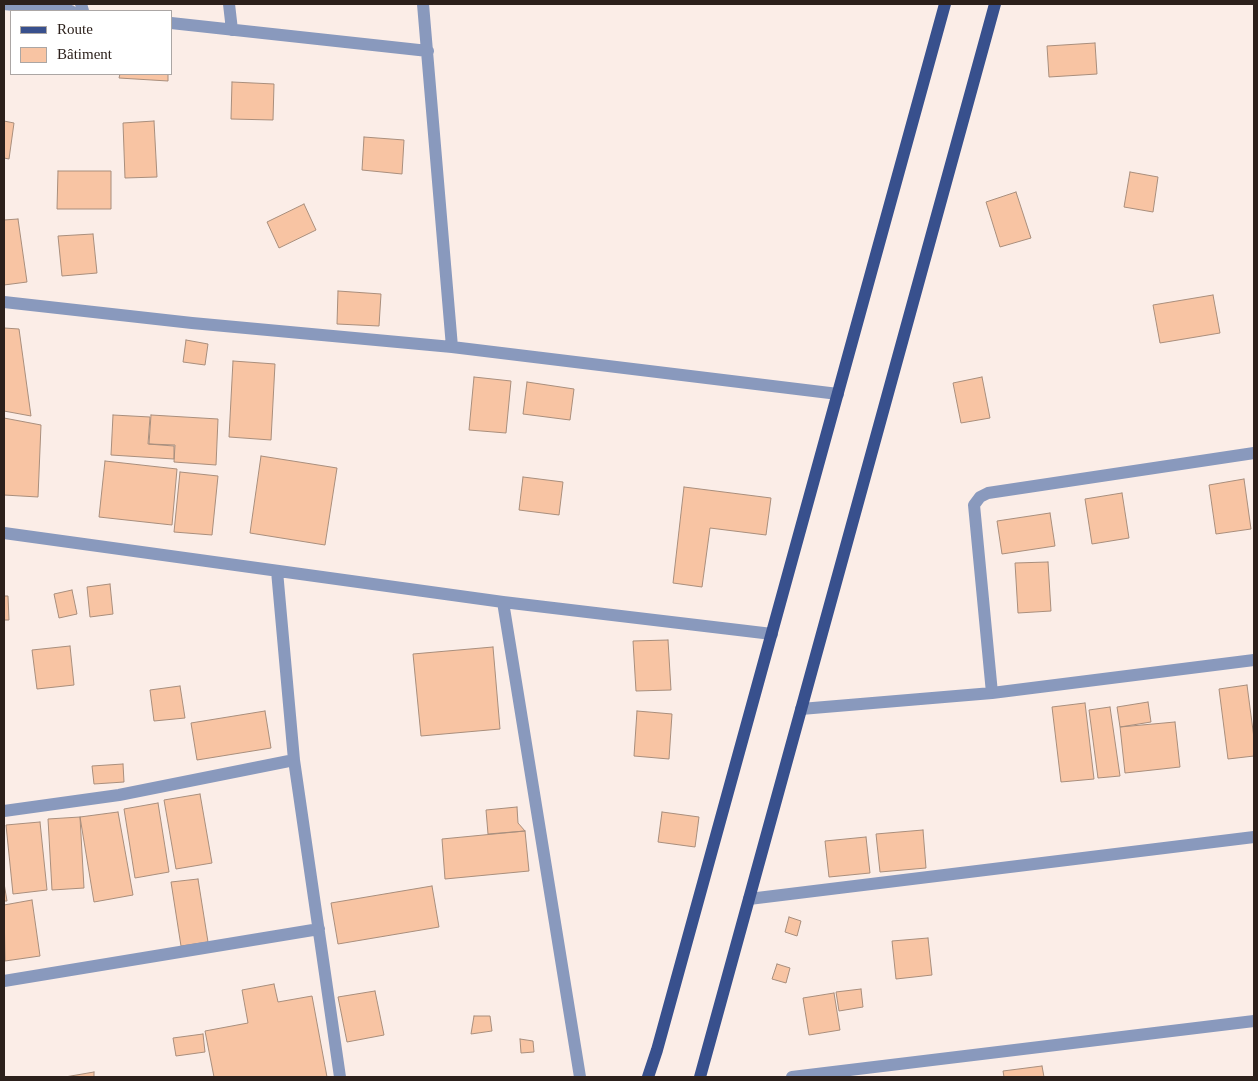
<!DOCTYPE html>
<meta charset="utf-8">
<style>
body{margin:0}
#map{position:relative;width:1258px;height:1081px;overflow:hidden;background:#fbede7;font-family:"Times New Roman",serif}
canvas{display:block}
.frame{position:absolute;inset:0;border:5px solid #2c201b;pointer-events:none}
.legend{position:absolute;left:10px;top:10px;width:162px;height:65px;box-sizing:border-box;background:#fff;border:1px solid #aba6a4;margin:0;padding:6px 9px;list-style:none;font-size:15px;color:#2c201b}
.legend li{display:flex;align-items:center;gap:10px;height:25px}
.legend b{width:25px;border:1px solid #aba6a4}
</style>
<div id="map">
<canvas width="1258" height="1081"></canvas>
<div class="frame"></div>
<ul class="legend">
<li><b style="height:6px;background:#38508d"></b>Route</li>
<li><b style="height:14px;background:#f8c4a3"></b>Bâtiment</li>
</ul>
</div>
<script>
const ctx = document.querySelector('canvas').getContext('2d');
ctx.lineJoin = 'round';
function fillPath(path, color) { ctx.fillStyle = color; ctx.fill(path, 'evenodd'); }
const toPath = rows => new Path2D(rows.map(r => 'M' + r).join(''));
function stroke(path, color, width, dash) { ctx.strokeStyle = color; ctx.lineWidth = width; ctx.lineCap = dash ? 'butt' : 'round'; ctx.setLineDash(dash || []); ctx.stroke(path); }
const building = toPath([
 [1095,43,1097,74,1049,77,1047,46,1095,43],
 [120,74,168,74,168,81,119,78,120,74],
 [232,82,274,84,273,120,231,119,232,82],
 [4,121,14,123,9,159,4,158,4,121],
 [154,121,157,177,125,178,123,123,154,121],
 [364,137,404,140,402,174,362,170,364,137],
 [58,171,111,171,111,209,57,209,58,171],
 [1130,172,1158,177,1153,212,1124,207,1130,172],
 [1016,192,1031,238,1000,247,986,202,1016,192],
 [304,204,316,230,279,248,267,222,304,204],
 [18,219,27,282,4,285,4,220,18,219],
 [93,234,97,273,62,276,58,236,93,234],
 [338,291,381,294,379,326,337,324,338,291],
 [1213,295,1220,333,1160,343,1153,305,1213,295],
 [4,328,19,329,31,416,4,411,4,328],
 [186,340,208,344,205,365,183,362,186,340],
 [233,361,275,364,271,440,229,437,233,361],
 [474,377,511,381,506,433,469,430,474,377],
 [982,377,990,418,961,423,953,383,982,377],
 [527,382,574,389,570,420,523,414,527,382],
 [113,415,150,417,148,444,174,446,174,459,111,455,113,415],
 [151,415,218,419,216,465,174,462,175,445,149,444,151,415],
 [4,418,41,425,38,497,4,495,4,418],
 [261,456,337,468,325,545,250,533,261,456],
 [105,461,177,469,172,525,99,517,105,461],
 [180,472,218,476,212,535,174,532,180,472],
 [523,477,563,482,559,515,519,510,523,477],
 [1244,479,1251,529,1216,534,1209,485,1244,479],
 [684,487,771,498,766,535,710,528,702,587,673,583,684,487],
 [1122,493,1129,538,1092,544,1085,499,1122,493],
 [1050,513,1055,546,1002,554,997,521,1050,513],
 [1048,562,1051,611,1018,613,1015,563,1048,562],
 [110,584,113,614,90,617,87,587,110,584],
 [72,590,77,614,59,618,54,594,72,590],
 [4,596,8,596,9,620,4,620,4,596],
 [668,640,671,690,636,691,633,641,668,640],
 [70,646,74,685,37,689,32,650,70,646],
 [493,647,500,729,421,736,413,654,493,647],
 [1247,685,1254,738,1254,756,1228,759,1219,689,1247,685],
 [180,686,185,718,154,721,150,690,180,686],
 [1148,702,1151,722,1120,727,1117,707,1148,702],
 [1085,703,1094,779,1061,782,1052,707,1085,703],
 [1110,707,1120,776,1098,778,1089,710,1110,707],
 [265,711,271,748,197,760,191,723,265,711],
 [637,711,672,714,669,759,634,756,637,711],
 [1175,722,1180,767,1125,773,1120,727,1175,722],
 [123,764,124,782,94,784,92,766,123,764],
 [200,794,212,863,176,869,164,800,200,794],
 [158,803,169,872,135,878,124,809,158,803],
 [517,807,518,823,525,831,488,834,486,810,517,807],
 [118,812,133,895,94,902,80,817,118,812],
 [662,812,699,817,695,847,658,842,662,812],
 [80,817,84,888,52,890,48,819,80,817],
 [40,822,47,890,13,894,6,825,40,822],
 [923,830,926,868,880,872,876,834,923,830],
 [525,831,529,871,445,879,442,839,525,831],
 [866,837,870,873,829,877,825,841,866,837],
 [198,879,208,942,181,946,171,882,198,879],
 [4,883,7,901,4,901,4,883],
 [432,886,439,927,338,944,331,903,432,886],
 [32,900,40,956,5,961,4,905,32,900],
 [789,917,801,921,797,936,785,932,789,917],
 [928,938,932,975,896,979,892,941,928,938],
 [777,964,790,968,786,983,772,979,777,964],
 [274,984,278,1002,312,996,327,1077,214,1077,205,1031,248,1023,242,990,274,984],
 [861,989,863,1007,839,1011,836,992,861,989],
 [375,991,384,1035,347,1042,338,997,375,991],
 [834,993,840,1030,809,1035,803,998,834,993],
 [474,1016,490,1016,492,1031,471,1034,474,1016],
 [203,1034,205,1052,176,1056,173,1038,203,1034],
 [520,1039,533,1041,534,1052,521,1053,520,1039],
 [1042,1066,1044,1077,1004,1077,1003,1071,1042,1066],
 [94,1072,94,1077,65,1077,94,1072]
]);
const minor = toPath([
 [4,4,71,11],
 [81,4,83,11],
 [229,4,232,30],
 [423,4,452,347],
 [171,23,428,51],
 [4,302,192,323,452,347,838,394],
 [4,533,503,602,772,634],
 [277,571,294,760,340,1077],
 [503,602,580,1077],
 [992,693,974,505,980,497,988,493,1254,453],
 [801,709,992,693,1254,660],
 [4,811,119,795,294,760],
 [749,899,1254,837],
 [4,981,319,929],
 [792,1077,1254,1021]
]);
const major = toPath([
 [648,1077,657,1050,945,4],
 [700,1077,995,4]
]);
fillPath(building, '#f8c4a3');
stroke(building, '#a98e7c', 1);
stroke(minor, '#8999bd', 12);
stroke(major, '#38508d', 12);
</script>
